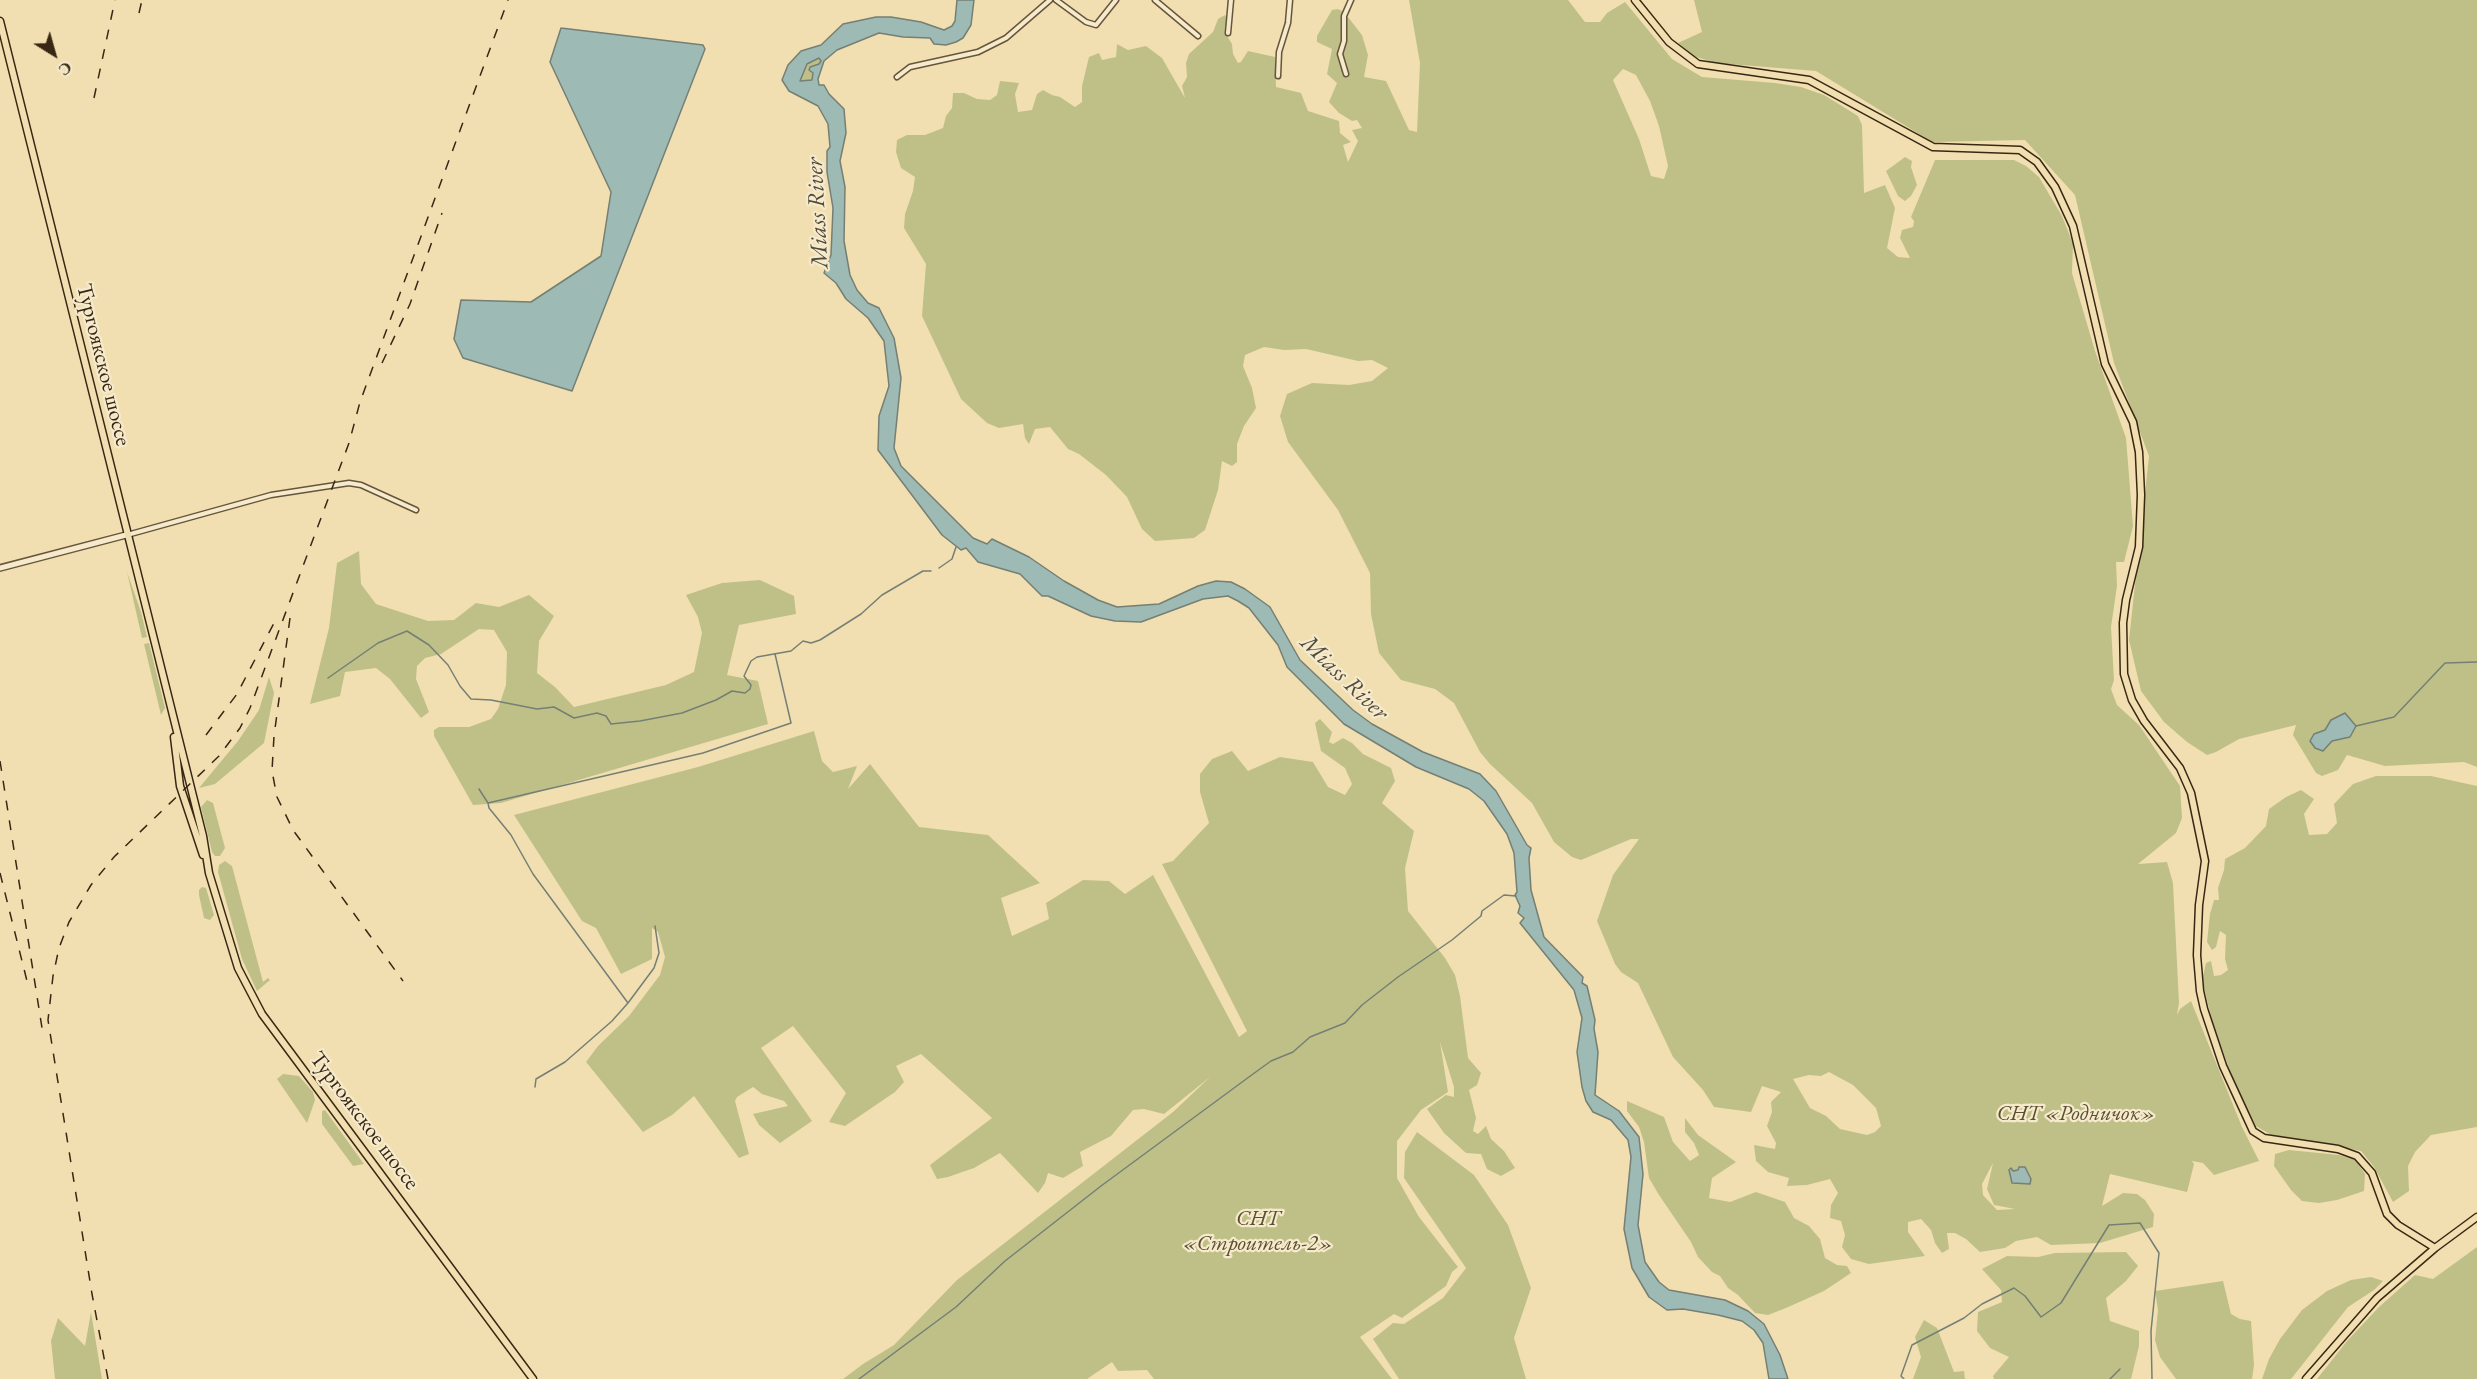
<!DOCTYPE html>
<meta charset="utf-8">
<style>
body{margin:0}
#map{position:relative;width:2477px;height:1379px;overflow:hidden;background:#f1dfb1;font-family:"EB Garamond",serif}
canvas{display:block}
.north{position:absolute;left:24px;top:24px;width:60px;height:60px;-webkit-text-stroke:4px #f6eacc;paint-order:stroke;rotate:143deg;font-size:16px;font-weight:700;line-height:24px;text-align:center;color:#382713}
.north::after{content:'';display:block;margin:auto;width:21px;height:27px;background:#382713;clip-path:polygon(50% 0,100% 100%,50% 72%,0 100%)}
</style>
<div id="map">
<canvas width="2477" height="1379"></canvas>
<div class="north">С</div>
</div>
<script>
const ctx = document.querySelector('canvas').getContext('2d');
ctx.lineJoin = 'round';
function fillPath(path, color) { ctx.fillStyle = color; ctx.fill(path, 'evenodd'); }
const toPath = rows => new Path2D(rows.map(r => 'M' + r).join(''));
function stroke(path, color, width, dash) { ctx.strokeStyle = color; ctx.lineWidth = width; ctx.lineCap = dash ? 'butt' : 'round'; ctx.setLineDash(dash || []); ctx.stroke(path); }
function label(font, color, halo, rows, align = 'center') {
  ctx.font = font + ' "EB Garamond",serif'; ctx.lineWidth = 4.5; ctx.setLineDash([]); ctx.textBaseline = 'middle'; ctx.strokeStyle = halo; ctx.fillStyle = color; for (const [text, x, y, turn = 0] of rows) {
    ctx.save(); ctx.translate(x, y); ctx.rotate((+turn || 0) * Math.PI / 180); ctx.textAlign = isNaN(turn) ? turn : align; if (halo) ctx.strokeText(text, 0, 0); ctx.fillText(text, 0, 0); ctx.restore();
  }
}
const green = toPath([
 [1409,0,1568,0,1585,22,1600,22,1607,13,1625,2,1672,59,1702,77,1775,83,1801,87,1824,95,1858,116,1862,125,1864,193,1885,185,1895,208,1887,248,1898,257,1910,258,1900,238,1902,230,1913,227,1914,221,1911,217,1935,160,2014,160,2026,166,2039,177,2062,216,2073,244,2072,273,2095,351,2126,438,2133,526,2124,562,2116,562,2117,586,2111,627,2114,680,2111,689,2117,705,2139,725,2180,786,2182,818,2176,833,2138,864,2167,862,2173,883,2179,1003,2177,1015,2180,1009,2191,1001,2242,1127,2259,1161,2214,1175,2203,1163,2192,1161,2194,1164,2187,1192,2110,1174,2102,1206,2123,1193,2137,1194,2145,1200,2154,1214,2153,1227,2100,1243,2051,1245,2037,1237,2016,1241,2005,1248,1980,1252,1966,1239,1955,1233,1947,1233,1949,1249,1942,1253,1935,1243,1931,1230,1921,1219,1908,1222,1908,1232,1925,1256,1869,1264,1851,1259,1842,1247,1845,1235,1841,1221,1830,1218,1831,1205,1838,1193,1830,1179,1807,1185,1787,1186,1789,1178,1768,1172,1756,1161,1754,1145,1775,1149,1776,1143,1767,1126,1772,1112,1771,1102,1781,1092,1762,1086,1751,1112,1714,1107,1703,1090,1673,1057,1638,983,1621,972,1615,964,1597,921,1613,875,1639,839,1631,839,1581,860,1572,857,1554,842,1532,803,1490,764,1480,752,1454,703,1435,689,1401,680,1379,653,1371,614,1370,573,1338,510,1288,442,1280,416,1287,394,1312,383,1349,385,1372,381,1388,368,1372,360,1358,361,1306,349,1284,350,1264,347,1245,355,1243,366,1252,388,1256,408,1244,426,1237,444,1237,462,1232,466,1222,461,1218,490,1205,530,1194,538,1155,541,1142,529,1127,497,1106,475,1079,454,1068,449,1050,427,1035,429,1029,444,1025,438,1023,424,999,428,987,423,961,399,922,316,926,264,904,228,905,214,913,191,915,177,901,168,896,152,897,140,907,135,925,135,943,128,946,116,952,108,953,93,964,93,977,99,990,100,997,95,1000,81,1019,83,1015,94,1018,112,1032,110,1037,94,1043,90,1052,95,1060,97,1075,107,1082,102,1082,86,1089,57,1099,53,1102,60,1116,57,1117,44,1128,50,1146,46,1162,58,1185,98,1182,86,1187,77,1186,63,1189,54,1213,32,1218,19,1225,15,1228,20,1226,34,1232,44,1233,54,1238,63,1241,62,1248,51,1275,57,1276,87,1301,93,1308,111,1339,121,1340,133,1351,142,1343,145,1348,162,1358,141,1352,130,1362,128,1357,120,1352,121,1339,113,1329,102,1337,83,1327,74,1332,49,1317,42,1317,36,1332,10,1338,9,1344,12,1362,35,1368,55,1364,77,1386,81,1409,130,1417,132,1420,63],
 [1623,69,1636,75,1650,101,1659,126,1668,166,1664,179,1651,176,1639,139,1613,80],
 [1829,1072,1853,1085,1876,1108,1881,1126,1875,1132,1867,1135,1840,1129,1826,1116,1810,1108,1793,1079,1809,1075,1821,1076],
 [1993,1163,1987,1189,1994,1205,2015,1209,1997,1210,1983,1195,1982,1184],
 [1694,0,2477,0,2477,767,2464,762,2385,766,2347,755,2338,770,2322,776,2316,773,2293,735,2296,725,2239,739,2216,752,2207,755,2187,742,2164,722,2141,691,2129,640,2149,456,2114,363,2075,195,2025,140,1932,142,1816,71,1716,63,1693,56,1678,43,1702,32],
 [2325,730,2350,737,2332,741,2314,734],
 [819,58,821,61,813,73,812,81,800,81,807,64],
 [1905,157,1912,161,1911,167,1917,185,1911,196,1905,201,1898,196,1886,171],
 [359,551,361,584,376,604,428,621,454,620,476,603,499,607,529,595,554,616,539,641,537,673,555,687,574,707,666,685,694,672,702,633,698,617,686,595,722,583,760,580,794,596,796,614,739,625,727,675,758,681,768,724,501,803,473,805,434,736,434,730,439,727,469,727,491,719,498,709,506,685,507,652,494,630,479,629,441,654,425,658,417,666,416,679,429,712,421,718,390,679,376,668,345,672,340,696,310,704,329,628,337,563],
 [127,572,141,612,147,637,142,638],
 [149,643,165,708,161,715,144,644],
 [269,677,274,693,264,743,215,784,199,788,238,741,259,710],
 [1320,719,1332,732,1329,742,1333,744,1343,738,1352,743,1363,754,1391,768,1395,781,1382,803,1414,831,1405,868,1408,911,1445,958,1455,975,1460,996,1468,1058,1481,1073,1477,1085,1469,1090,1476,1118,1473,1131,1478,1134,1486,1126,1491,1139,1504,1151,1515,1168,1501,1176,1487,1169,1481,1154,1466,1153,1444,1133,1427,1109,1446,1095,1454,1097,1454,1087,1440,1042,1448,1092,1421,1110,1397,1141,1397,1178,1419,1217,1458,1267,1452,1272,1446,1286,1402,1318,1394,1314,1360,1337,1392,1379,1154,1379,1147,1370,1118,1371,1112,1362,1087,1379,843,1379,863,1364,894,1345,957,1280,1173,1112,1210,1077,1164,1114,1144,1109,1133,1110,1111,1136,1080,1152,1083,1166,1063,1178,1048,1173,1045,1183,1038,1193,1000,1153,974,1168,948,1177,937,1179,930,1165,992,1118,921,1054,896,1066,904,1082,895,1092,845,1126,829,1122,846,1093,793,1026,761,1048,812,1121,780,1143,759,1125,753,1114,788,1106,784,1101,762,1094,753,1087,737,1097,735,1101,749,1154,739,1158,694,1096,672,1115,643,1132,586,1062,598,1046,629,1016,660,975,665,957,658,932,652,928,652,959,621,974,596,928,582,921,514,815,698,767,814,731,822,761,833,772,857,766,848,789,870,764,919,827,988,835,1040,883,1001,898,1012,936,1049,919,1046,903,1083,880,1109,881,1125,894,1153,875,1239,1037,1247,1031,1162,864,1173,861,1209,823,1200,792,1200,774,1212,759,1232,751,1248,771,1280,757,1313,762,1328,787,1345,795,1352,784,1345,768,1321,751,1315,723],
 [2376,776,2431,776,2477,786,2477,1127,2431,1135,2415,1152,2408,1166,2409,1191,2393,1202,2374,1167,2361,1151,2271,1135,2256,1126,2233,1080,2212,1020,2202,980,2206,963,2211,961,2214,976,2221,975,2228,970,2225,959,2226,935,2220,931,2216,947,2212,950,2207,942,2210,914,2214,900,2219,900,2218,888,2224,870,2225,859,2245,848,2266,826,2269,809,2286,797,2301,790,2314,799,2304,814,2309,835,2327,834,2337,823,2334,804,2353,784],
 [207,800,213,803,225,848,220,856,215,856,212,852,201,807],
 [225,861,232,866,263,982,268,978,270,980,257,991,242,959,218,872,219,865],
 [202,887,206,888,214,915,210,920,204,918,199,895,199,890],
 [283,1074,299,1076,313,1092,315,1100,307,1123,277,1079],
 [1627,1101,1664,1117,1673,1142,1690,1161,1699,1155,1694,1143,1685,1132,1685,1118,1698,1135,1736,1162,1712,1178,1709,1198,1730,1202,1756,1192,1785,1202,1794,1218,1809,1226,1820,1239,1825,1258,1837,1265,1847,1266,1851,1273,1824,1291,1786,1308,1768,1315,1755,1313,1738,1295,1728,1288,1720,1276,1712,1272,1698,1257,1691,1242,1659,1195,1649,1178,1644,1142,1639,1127,1627,1111],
 [325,1110,364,1164,353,1166,322,1124,322,1111],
 [1417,1132,1474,1175,1508,1225,1531,1288,1514,1338,1526,1379,1399,1379,1373,1339,1393,1323,1404,1324,1443,1298,1466,1268,1404,1178,1405,1152],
 [2289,1150,2339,1155,2356,1160,2365,1174,2364,1191,2337,1200,2319,1203,2302,1201,2291,1190,2274,1166,2275,1154],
 [2477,1247,2477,1379,2317,1379,2347,1341,2379,1307,2415,1275,2433,1279],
 [2126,1252,2138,1266,2126,1281,2106,1298,2110,1321,2139,1331,2139,1346,2131,1379,1994,1379,1993,1376,2009,1357,1990,1348,1977,1331,1978,1312,2002,1302,2001,1290,1982,1269,2007,1256,2038,1257,2055,1253],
 [2371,1277,2383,1281,2374,1290,2348,1307,2291,1379,2262,1379,2269,1359,2280,1339,2302,1310,2327,1291,2351,1280],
 [2223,1281,2231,1314,2240,1319,2251,1321,2254,1365,2252,1379,2176,1379,2160,1357,2155,1340,2158,1310,2155,1291],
 [91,1312,102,1379,55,1379,51,1341,58,1318,85,1346],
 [1924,1320,1937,1328,1954,1372,1964,1371,1965,1379,1913,1379,1921,1357,1915,1337]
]);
const water = toPath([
 [957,0,974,0,971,25,963,38,956,42,946,45,934,44,930,38,903,37,879,33,837,50,824,61,818,79,819,85,824,85,829,94,844,109,846,133,840,161,845,187,844,241,850,275,857,290,868,303,879,308,894,338,901,378,894,448,901,466,973,538,987,544,992,539,1029,557,1064,581,1098,600,1117,607,1159,604,1198,586,1216,581,1231,582,1245,589,1270,607,1300,660,1353,710,1372,724,1423,752,1480,774,1496,791,1527,845,1531,848,1529,858,1531,890,1544,937,1583,977,1582,983,1587,986,1595,1020,1594,1029,1598,1052,1595,1095,1619,1111,1639,1137,1643,1174,1638,1225,1645,1262,1659,1282,1669,1290,1725,1300,1748,1311,1764,1324,1780,1355,1788,1379,1769,1379,1763,1343,1754,1330,1742,1321,1718,1315,1683,1309,1667,1310,1649,1297,1632,1268,1624,1229,1631,1157,1628,1140,1611,1120,1593,1112,1586,1101,1582,1087,1577,1052,1582,1018,1574,990,1520,923,1524,918,1518,913,1520,906,1515,895,1517,892,1514,853,1507,834,1484,801,1469,789,1416,767,1344,724,1287,667,1278,645,1249,608,1238,601,1228,596,1203,599,1141,622,1115,621,1091,616,1048,596,1042,596,1020,574,978,562,966,548,961,550,942,535,878,450,879,416,889,386,884,341,868,318,846,299,836,283,824,273,831,255,833,208,827,172,827,151,830,147,828,124,818,106,789,91,782,80,788,65,801,51,821,45,843,24,876,17,891,17,921,22,944,30,952,26,955,21,957,0],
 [819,58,821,61,819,64,810,67,809,70,813,73,812,80,800,81,807,64,819,58],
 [561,28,703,45,705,49,572,391,463,358,454,339,461,300,531,302,601,256,611,192,550,62,561,28],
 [2345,713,2356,726,2350,737,2332,741,2323,751,2315,748,2310,741,2314,734,2325,730,2331,720,2345,713],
 [2019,1167,2025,1167,2031,1179,2030,1184,2012,1183,2009,1170,2011,1168,2013,1171,2018,1170,2019,1167]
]);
const stream = toPath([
 [939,568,952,559,956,547],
 [328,678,378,643,407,631,429,645,448,665,460,686,471,699,491,700,537,709,554,707,574,718,597,713,606,716,611,724,640,721,682,713,716,700,732,691,745,693,750,689,751,685,744,676,751,661,757,657,791,651,803,641,811,643,820,640,861,614,882,595,923,571,931,571],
 [2356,726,2394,717,2445,663,2477,662],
 [479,789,488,803,703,753,791,723,775,654],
 [488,803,489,808,511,835,533,874,628,1003],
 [535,1087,536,1079,565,1062,612,1021,628,1003,654,968,659,953,655,926],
 [859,1379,956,1307,1005,1261,1101,1186,1253,1074,1271,1061,1293,1052,1310,1037,1345,1023,1362,1005,1398,977,1452,940,1481,916,1482,911,1504,895,1516,896],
 [1904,1379,1901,1376,1912,1345,1964,1318,1982,1304,2014,1288,2025,1296,2041,1317,2061,1303,2109,1225,2140,1223,2159,1253,2151,1331,2152,1379],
 [2110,1379,2120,1369]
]);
const minor = toPath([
 [1056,0,1086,22,1096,25,1116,0],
 [1155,0,1198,36],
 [1228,33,1231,0],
 [1346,74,1340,54,1344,41,1344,16,1351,0],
 [1278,76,1279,52,1288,23,1290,0],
 [897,77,910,67,978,52,1006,38,1050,0],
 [127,535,271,495,349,483,361,485,416,510]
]);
const tertiary = toPath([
 [0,568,126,535]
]);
const primary = toPath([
 [1635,0,1669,42,1698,64,1809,80,1933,147,2020,150,2037,162,2055,187,2073,226,2105,364,2133,422,2139,452,2141,495,2139,547,2126,600,2123,623,2124,674,2132,700,2144,721,2180,768,2191,793,2205,861,2199,905,2197,955,2200,991,2204,1009,2223,1066,2253,1131,2264,1138,2338,1149,2357,1156,2372,1173,2387,1214,2398,1225,2435,1248],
 [0,21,203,836,209,873,238,968,262,1014,533,1379],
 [174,737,180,786,203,855],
 [2306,1379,2377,1298,2435,1248,2477,1217]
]);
const rail = toPath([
 [139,13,142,0],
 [94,98,115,0],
 [382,363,410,304,442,213],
 [290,618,274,736,272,771,277,797,293,830,403,981],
 [206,735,237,694,274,623],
 [0,761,42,1028],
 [0,873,28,985],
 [108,1379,92,1294,48,1020,53,976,59,948,69,922,91,885,114,857,219,756,240,728,250,708,349,443,360,402,508,0]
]);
const streetNames = [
 ["Тургоякское шоссе",103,365,76],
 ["Тургоякское шоссе",364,1121,53]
];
const parkNames = [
 ["СНТ «Родничок»",2076,1114],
 ["СНТ",1258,1219],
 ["«Строитель-2»",1258,1244]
];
const waterNames = [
 ["Miass River",818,213,-93],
 ["Miass River",1344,678,44]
];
fillPath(green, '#bfc088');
fillPath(water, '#9dbab5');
stroke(water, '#757f74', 1.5);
stroke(stream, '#757f74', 1.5);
stroke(minor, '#66553a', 7);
stroke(tertiary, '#66553a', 8);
stroke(primary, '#382713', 9);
stroke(minor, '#f6eacc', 4);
stroke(tertiary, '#f6eacc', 5);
stroke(primary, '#f1dfb1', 6);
stroke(rail, '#382713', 1.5, [10, 10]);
label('22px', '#382713', '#f6eacc', streetNames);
label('italic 22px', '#5a4d30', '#f6eacc', parkNames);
label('italic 24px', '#514c3c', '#f6eacc', waterNames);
</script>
